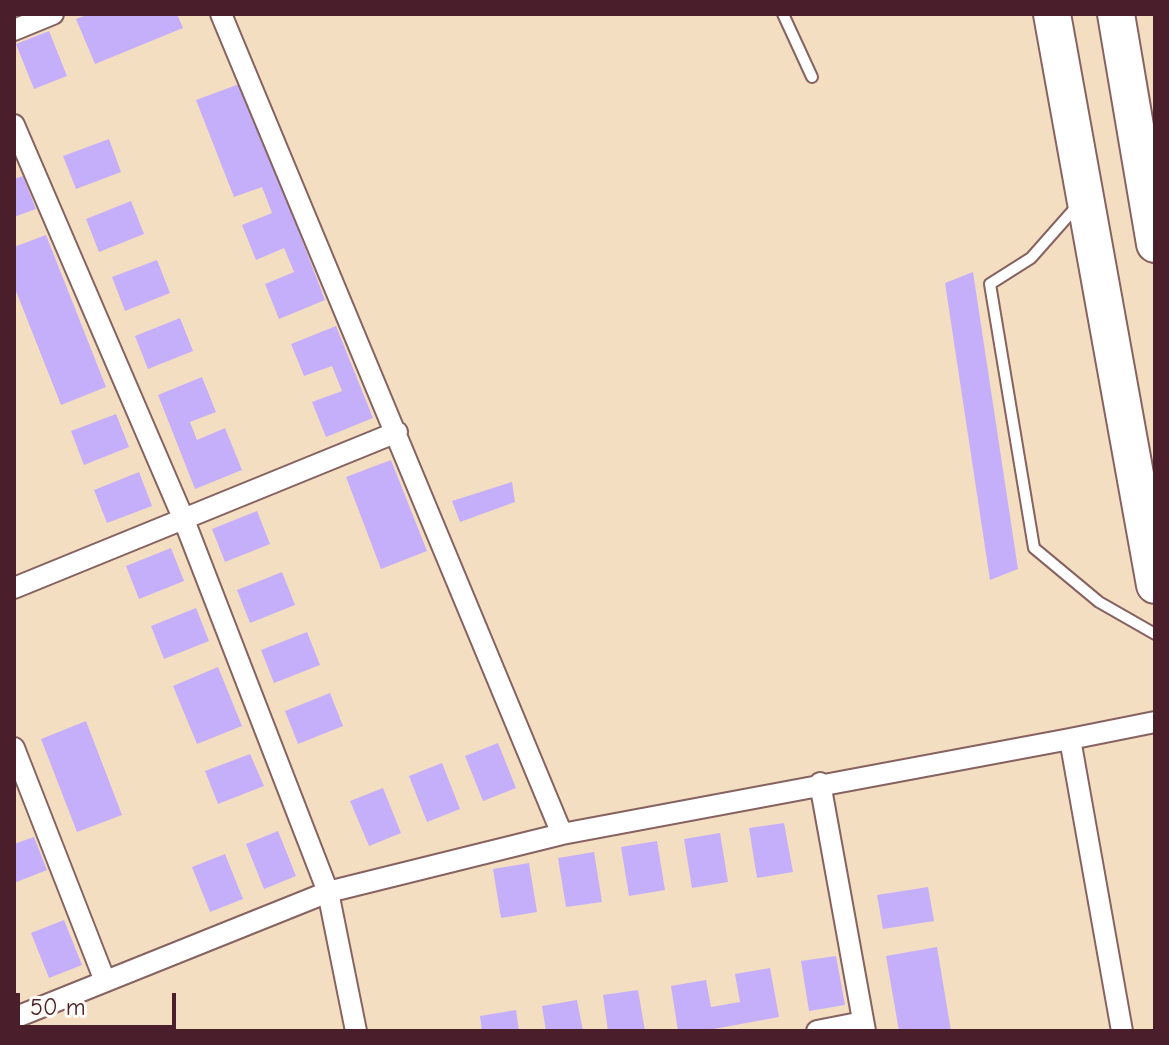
<!DOCTYPE html>
<style>
body{margin:0}
#map{position:relative;width:1169px;height:1045px;overflow:hidden;background:#f4dec1;font-family:"Comic Neue",sans-serif}
canvas{display:block}
.frame{position:absolute;inset:0;border:16px solid #4a1f2b;pointer-events:none}
.scale{position:absolute;left:16px;top:993px;width:160px;height:36px;box-sizing:border-box;border:4px solid #4a1f2b;border-top:0;padding-left:10px;font-size:24px;line-height:28px;white-space:nowrap;color:#4a1f2b;-webkit-text-stroke:6px #fdfcf7;paint-order:stroke}
</style>
<div id="map">
<canvas width="1169" height="1045"></canvas>
<div class="frame"></div>
<div class="scale">50 m</div>
</div>
<script>
const ctx = document.querySelector('canvas').getContext('2d');
ctx.lineJoin = 'round';
function fillPath(path, color) { ctx.fillStyle = color; ctx.fill(path, 'evenodd'); }
const toPath = rows => new Path2D(rows.map(r => 'M' + r).join(''));
function stroke(path, color, width, dash) { ctx.strokeStyle = color; ctx.lineWidth = width; ctx.lineCap = dash ? 'butt' : 'round'; ctx.setLineDash(dash || []); ctx.stroke(path); }
const building = toPath([
 [89,14,177,14,183,28,95,64,76,19],
 [49,31,67,76,34,89,16,44],
 [242,83,325,300,279,319,265,284,294,272,284,248,256,260,242,225,272,213,262,187,234,197,196,100],
 [109,139,121,172,76,189,63,156],
 [23,176,36,209,14,217,14,179],
 [131,201,144,234,99,252,86,219],
 [46,235,106,387,61,405,14,286,14,247],
 [157,260,170,293,125,311,112,277],
 [973,272,1018,569,990,580,945,283],
 [180,318,193,351,148,369,135,336],
 [336,326,373,418,326,437,312,402,342,391,332,366,304,376,291,344],
 [202,377,216,412,190,422,197,440,225,428,242,470,195,489,158,395],
 [116,414,129,447,84,465,71,431],
 [391,460,427,551,381,569,346,477],
 [139,472,152,506,107,523,94,490],
 [512,482,515,502,460,522,452,501],
 [257,511,270,544,225,562,212,529],
 [171,548,184,581,139,599,126,566],
 [282,572,295,605,250,623,237,590],
 [196,608,209,641,164,659,151,626],
 [307,632,320,665,274,683,261,650],
 [218,667,242,726,197,744,173,686],
 [330,693,343,726,298,744,285,711],
 [86,721,122,815,77,832,41,739],
 [498,743,516,788,483,801,465,756],
 [250,754,264,786,218,804,205,771],
 [442,763,460,809,427,822,409,776],
 [383,788,401,833,369,846,350,801],
 [784,823,793,872,757,878,749,828],
 [278,831,296,876,264,889,246,844],
 [720,833,728,882,692,888,684,839],
 [34,837,47,870,14,883,14,844],
 [657,841,665,890,629,896,621,847],
 [594,852,602,902,566,907,558,858],
 [225,854,243,899,210,912,192,867],
 [529,863,537,912,501,918,493,869],
 [928,887,934,921,883,929,877,895],
 [64,920,82,965,49,978,31,933],
 [937,947,951,1031,899,1031,886,956],
 [836,956,845,1005,809,1011,801,961],
 [770,968,779,1017,703,1031,678,1031,671,986,706,980,711,1007,740,1002,735,974],
 [638,990,645,1031,608,1031,603,995],
 [577,1000,583,1031,546,1031,542,1006],
 [516,1010,519,1031,482,1031,480,1016]
]);
const lane = toPath([
 [783,14,812,77],
 [1077,206,1031,258,990,284,1034,548,1099,602,1155,634]
]);
const street = toPath([
 [221,14,562,834],
 [14,30,53,14],
 [14,125,184,520,328,892,356,1031],
 [14,588,397,432],
 [1070,739,1155,722],
 [14,748,105,981],
 [820,783,865,1031],
 [14,1018,328,892,562,834,1070,739,1122,1031],
 [817,1031,863,1022]
]);
const highway = toPath([
 [1052,14,1155,585],
 [1116,14,1155,244]
]);
fillPath(building, '#c5affa');
stroke(lane, '#866260', 14);
stroke(street, '#866260', 24);
stroke(highway, '#866260', 40);
stroke(lane, '#fff', 10);
stroke(street, '#fff', 20);
stroke(highway, '#fff', 36);
</script>
